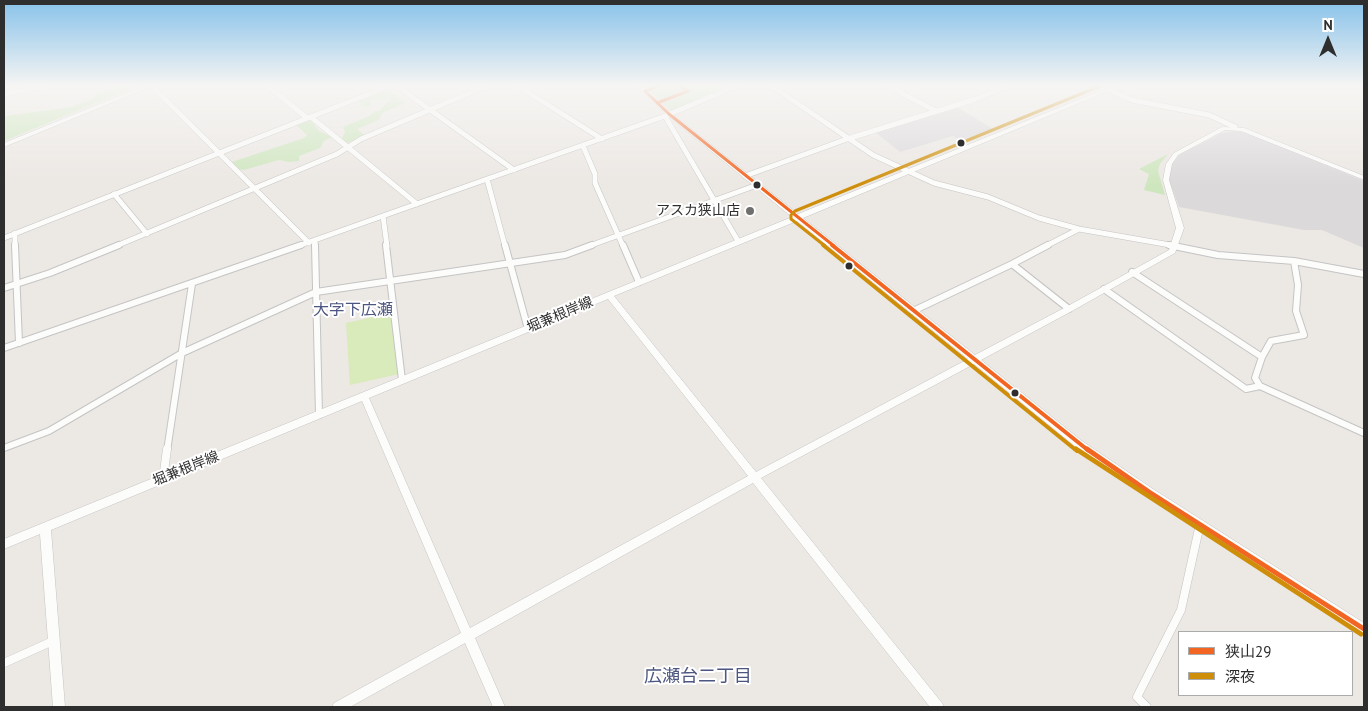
<!DOCTYPE html>
<meta charset="utf-8">
<style>
body{margin:0}
#map{position:relative;width:1368px;height:711px;overflow:hidden;background:#ece8e4;font-family:"PT Sans","Noto Sans JP",sans-serif}
canvas{display:block}
.frame{position:absolute;inset:0;border:5px solid #2e2e2e;pointer-events:none}
.legend{position:absolute;left:1178px;top:631px;width:175px;height:65px;box-sizing:border-box;background:#fff;border:1px solid #ababab;margin:0;padding:6px 9px;list-style:none;font-size:15px;color:#2e2e2e}
.legend li{display:flex;align-items:center;gap:10px;height:25px}
.legend b{width:25px;border:1px solid #ababab}
.north{position:absolute;left:1303px;top:15px;width:50px;height:50px;-webkit-text-stroke:4px #fff;paint-order:stroke;rotate:0deg;font-size:14px;font-weight:700;line-height:20px;text-align:center;color:#2e2e2e}
.north::after{content:'';display:block;margin:auto;width:18px;height:22px;background:#2e2e2e;clip-path:polygon(50% 0,100% 100%,50% 72%,0 100%)}
</style>
<div id="map">
<canvas width="1368" height="711"></canvas>
<div class="frame"></div>
<ul class="legend">
<li><b style="height:6px;background:#f26522"></b>狭山29</li>
<li><b style="height:6px;background:#cf8e09"></b>深夜</li>
</ul>
<div class="north">N</div>
</div>
<script>
const ctx = document.querySelector('canvas').getContext('2d');
ctx.lineJoin = 'round';
function fillPath(path, color) { ctx.fillStyle = color; ctx.fill(path, 'evenodd'); }
const toPath = rows => new Path2D(rows.map(r => 'M' + r).join(''));
function stroke(path, color, width, dash) { ctx.strokeStyle = color; ctx.lineWidth = width; ctx.lineCap = dash ? 'butt' : 'round'; ctx.setLineDash(dash || []); ctx.stroke(path); }
function label(font, color, halo, rows, align = 'center') {
  ctx.font = font + ' "PT Sans","Noto Sans JP",sans-serif'; ctx.lineWidth = 4; ctx.setLineDash([]); ctx.textBaseline = 'middle'; ctx.strokeStyle = halo; ctx.fillStyle = color; for (const [text, x, y, turn = 0] of rows) {
    ctx.save(); ctx.translate(x, y); ctx.rotate((+turn || 0) * Math.PI / 180); ctx.textAlign = isNaN(turn) ? turn : align; if (halo) ctx.strokeText(text, 0, 0); ctx.fillText(text, 0, 0); ctx.restore();
  }
}
const industrial = toPath([
 [957,107,995,130,964,143,953,136,900,152,875,132],
 [1234,131,1247,133,1364,181,1364,248,1322,230,1304,230,1179,207,1169,180,1171,165,1179,155,1222,133]
]);
const green = toPath([
 [111,86,135,87,4,141,4,116,71,107,94,98,96,94],
 [645,86,729,86,671,111],
 [389,87,392,87,390,91,406,103,382,113,379,120,357,129,365,136,347,143,343,141,342,138,345,132,343,127,369,116,375,111,379,111,390,99,371,101,371,105,367,107,362,106,358,100],
 [310,119,319,131,332,137,324,141,320,148,299,156,299,161,289,162,279,160,244,170,238,169,232,162,304,138,307,135,296,125],
 [1168,154,1160,164,1158,171,1165,195,1144,190,1149,174,1139,169]
]);
const pitch = toPath([
 [391,313,399,374,350,385,346,323]
]);
const streetFar2 = toPath([
 [152,86,309,243],
 [268,86,307,118],
 [397,86,514,170],
 [518,86,602,139],
 [772,86,873,155,934,183,988,197,1039,218,1079,229,1176,246],
 [888,86,936,111],
 [1100,86,1132,100,1209,115,1235,127],
 [4,94,47,86],
 [665,116,738,241],
 [311,117,417,204],
 [583,146,595,174,595,183,623,246],
 [745,176,847,139,973,100,1008,86],
 [487,179,505,246],
 [114,194,147,234],
 [383,216,387,246],
 [15,233,15,246],
 [4,238,389,86],
 [315,241,315,246],
 [116,246,337,154,361,139,486,86],
 [298,246,665,116,736,86],
 [589,246,757,185],
 [1046,246,1079,229]
]);
const streetFar1 = toPath([
 [15,245,19,343],
 [315,245,319,415],
 [386,245,402,380],
 [505,245,528,329],
 [623,245,639,282],
 [1048,245,1012,264,1069,309],
 [1169,245,1218,255,1294,261,1364,274],
 [1132,272,1262,357,1255,378,1260,386,1364,433],
 [4,288,50,273,119,245],
 [1104,289,1246,389,1260,386],
 [913,311,1012,264],
 [4,348,301,245],
 [1262,357,1271,341,1304,335,1296,311,1298,285,1294,261],
 [4,448,49,431,182,353,316,292,565,255,592,245],
 [167,451,192,284]
]);
const street = toPath([
 [163,479,167,449],
 [4,663,55,640],
 [1147,707,1137,697,1181,610,1200,524]
]);
const secondary = toPath([
 [144,86,152,86,4,147,4,143,144,86],
 [637,86,643,86,671,113,798,214,1112,86,1120,86,803,218,975,355,1066,307,1169,250,1176,228,1163,180,1166,164,1174,153,1222,127,1244,128,1364,176,1364,180,1362,179,1241,131,1225,130,1178,155,1172,164,1169,180,1184,228,1175,253,1072,311,981,360,1082,441,1153,489,1364,623,1364,635,1145,495,1076,447,974,364,761,478,942,703,944,707,930,707,753,483,475,638,505,707,493,707,465,643,350,707,332,707,334,703,461,633,362,401,51,530,65,707,53,707,40,534,4,549,4,539,792,217,667,115,637,86],
 [797,221,968,359,756,472,614,296,797,221],
 [608,299,748,476,470,628,369,398,608,299]
]);
const bus1Far2 = toPath([
 [658,86,645,91,669,114,834,246],
 [657,103,688,91,681,87]
]);
const bus1Far1 = toPath([
 [832,245,1089,451]
]);
const bus1 = toPath([
 [1087,449,1149,492,1364,629]
]);
const bus2Far2 = toPath([
 [825,246,791,219,791,215,795,211,1100,86]
]);
const bus2Far1 = toPath([
 [823,245,1077,451]
]);
const bus2 = toPath([
 [1076,449,1361,634]
]);
const markers = [
 [961,143,4.5,"#2e2e2e"],
 [757,185,4.5,"#2e2e2e"],
 [750,211,5,"#706f6e"],
 [849,266,4.5,"#2e2e2e"],
 [1015,393,4.5,"#2e2e2e"]
];
const poiNames = [
 ["アスカ狭山店",740,211]
];
const streetNames = [
 ["堀兼根岸線",560,315,-23],
 ["堀兼根岸線",186,469,-22]
];
const quarterNames = [
 ["大字下広瀬",353,310]
];
const nearNeighbourhoodnames = [
 ["広瀬台二丁目",698,677]
];
fillPath(industrial, '#dcd9db');
fillPath(green, '#cee6be');
fillPath(pitch, '#d9eabb');
stroke(streetFar2, '#c5c4c5', 6);
stroke(streetFar1, '#c5c4c5', 8);
stroke(street, '#c5c4c5', 9);
stroke(secondary, '#c5c4c5', 1);
stroke(streetFar2, '#fcfcfb', 5);
stroke(streetFar1, '#fcfcfb', 6);
stroke(street, '#fcfcfb', 8);
fillPath(secondary, '#fcfcfb');
stroke(bus1Far2, '#f26522', 3);
stroke(bus1Far1, '#f26522', 4);
stroke(bus1, '#f26522', 5);
stroke(bus2Far2, '#cf8e09', 3);
stroke(bus2Far1, '#cf8e09', 4);
stroke(bus2, '#cf8e09', 5);
const sky = ctx.createLinearGradient(0, 0, 0, 186);
sky.addColorStop(0, '#88c2ea');
sky.addColorStop(0.46, '#f6f5f3');
sky.addColorStop(1, '#f6f5f300');
ctx.fillStyle = sky;
ctx.fillRect(0, 0, 1368, 186);
for (const [x, y, r, color] of markers) { const dot = new Path2D(); dot.arc(x, y, r, 0, 2 * Math.PI); ctx.fillStyle = color; ctx.fill(dot); stroke(dot, '#fff', 2); }
label('14px', '#2e2e2e', '#fff', poiNames, 'right');
label('14px', '#2e2e2e', '#fff', streetNames);
label('16px', '#4d5680', '#fff', quarterNames);
label('18px', '#4d5680', '#fff', nearNeighbourhoodnames);
</script>
